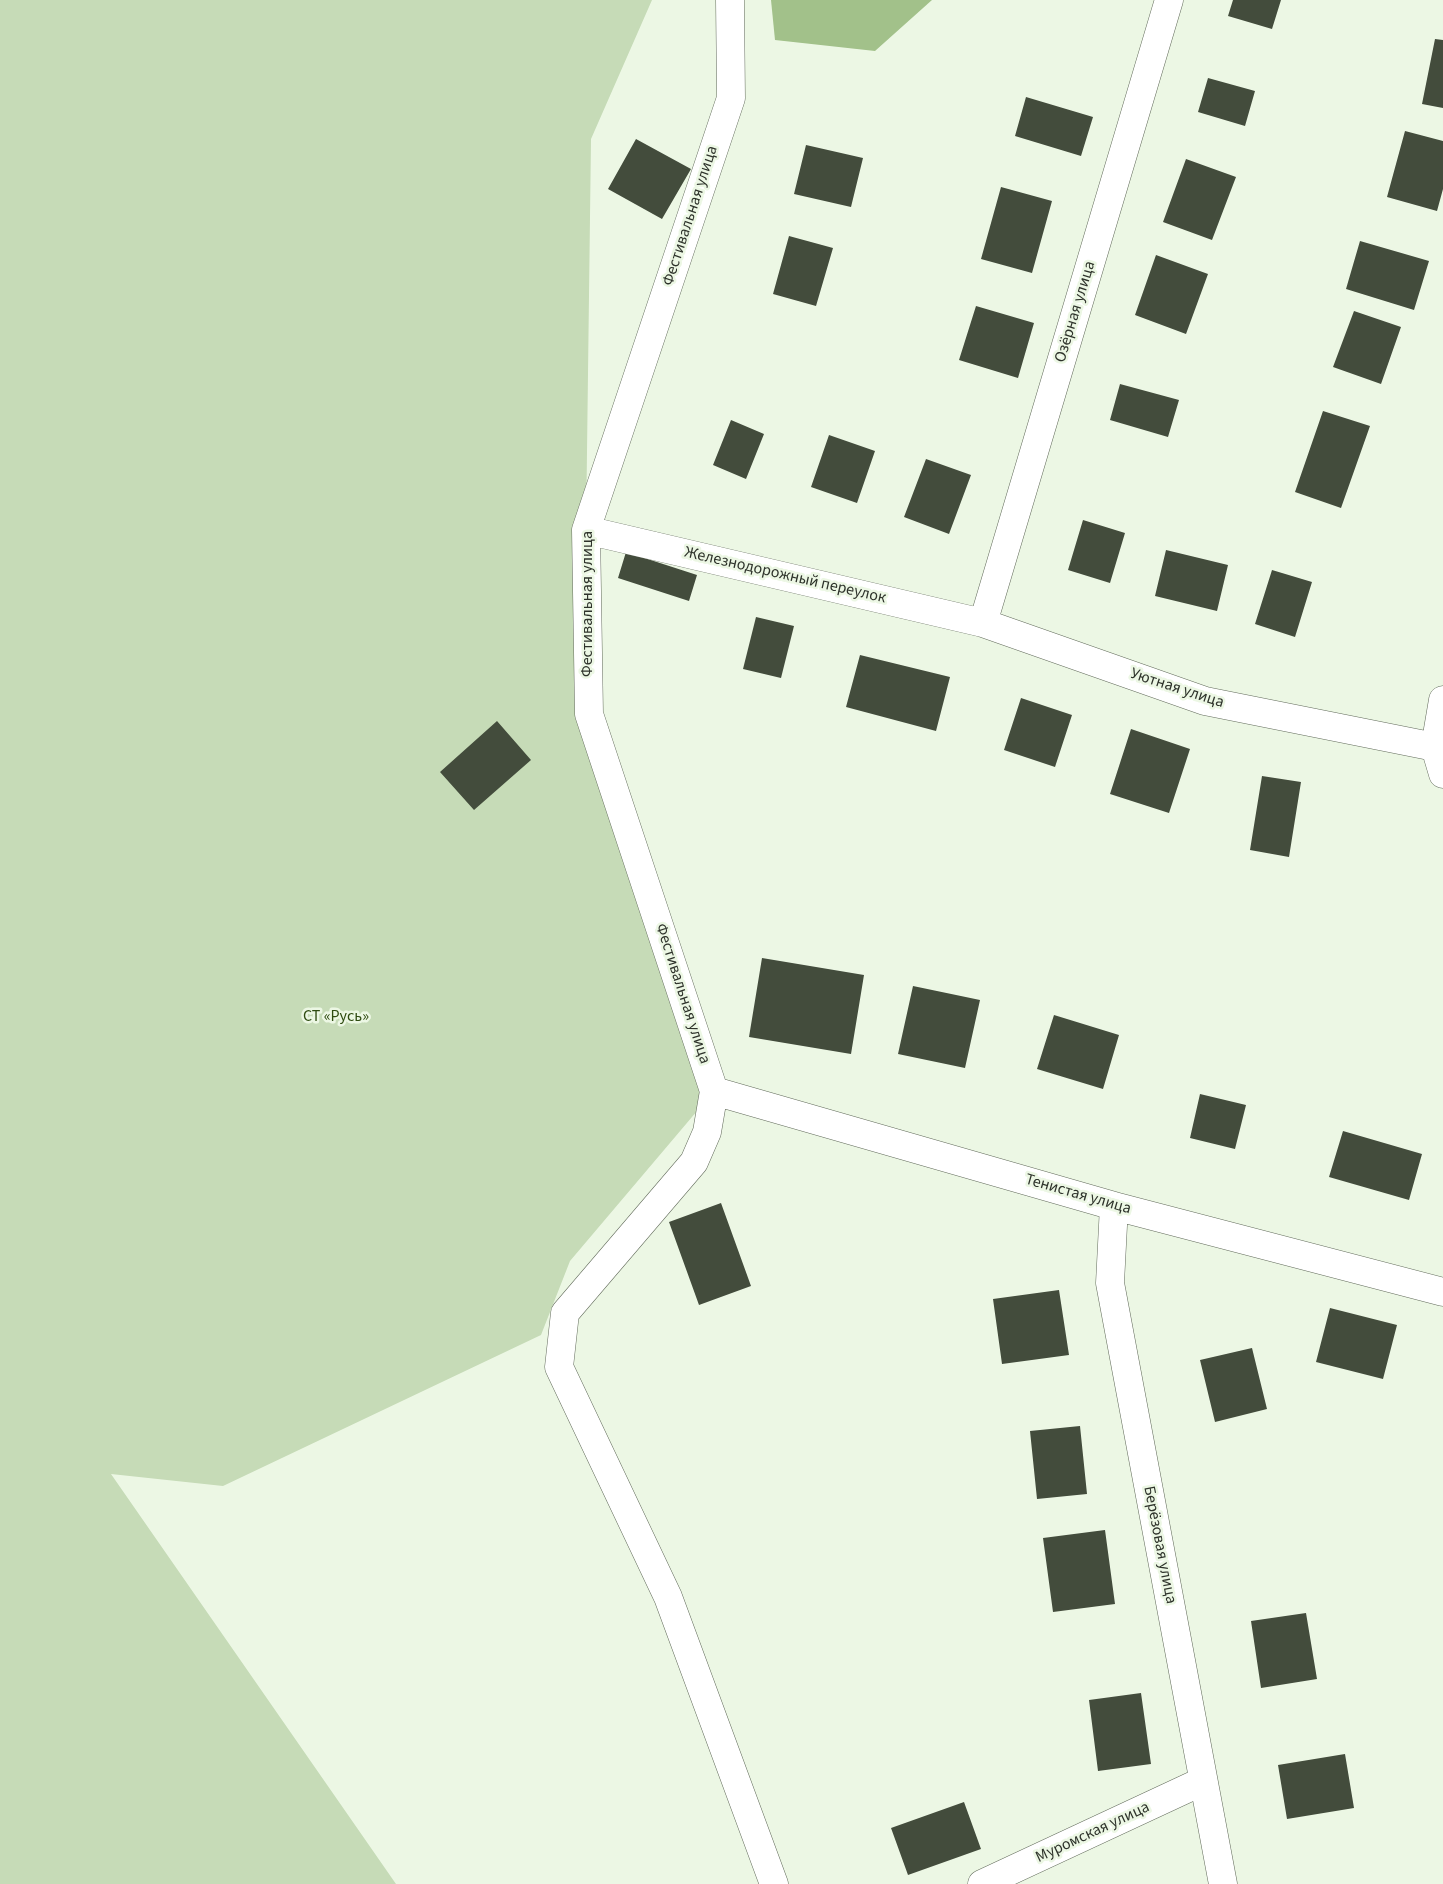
<!DOCTYPE html>
<meta charset="utf-8">
<style>
body{margin:0}
canvas{display:block;background:#ecf7e4}
</style>
<canvas width="1443" height="1884"></canvas>
<script>
const ctx = document.querySelector('canvas').getContext('2d');
ctx.lineJoin = 'round';
function fillPath(path, color) { ctx.fillStyle = color; ctx.fill(path, 'evenodd'); }
const toPath = rows => new Path2D(rows.map(r => 'M' + r).join(''));
function stroke(path, color, width, dash) { ctx.strokeStyle = color; ctx.lineWidth = width; ctx.lineCap = dash ? 'butt' : 'round'; ctx.setLineDash(dash || []); ctx.stroke(path); }
function label(font, color, halo, rows, align = 'center') {
  ctx.font = font + ' "Source Sans 3",sans-serif'; ctx.lineWidth = 5; ctx.setLineDash([]); ctx.textBaseline = 'middle'; ctx.strokeStyle = halo; ctx.fillStyle = color; for (const [text, x, y, turn = 0] of rows) {
    ctx.save(); ctx.translate(x, y); ctx.rotate((+turn || 0) * Math.PI / 180); ctx.textAlign = isNaN(turn) ? turn : align; if (halo) ctx.strokeText(text, 0, 0); ctx.fillText(text, 0, 0); ctx.restore();
  }
}
const green = toPath([
 [0,0,652,0,591,139,586,530,589,714,714,1091,570,1261,541,1335,223,1486,111,1474,396,1884,0,1884]
]);
const water = toPath([
 [771,0,932,0,875,51,775,40]
]);
const building = toPath([
 [1233,0,1281,0,1272,29,1228,16],
 [1435,39,1443,40,1443,108,1422,104],
 [1208,78,1255,91,1245,126,1198,112],
 [1026,97,1093,117,1081,156,1015,136],
 [1405,131,1443,141,1443,189,1437,211,1387,197],
 [636,139,691,169,662,219,608,189],
 [806,145,863,158,851,207,794,194],
 [1186,159,1236,177,1212,240,1163,222],
 [1001,187,1052,201,1032,273,981,259],
 [789,236,833,248,816,306,773,294],
 [1360,241,1429,261,1414,310,1346,289],
 [1156,255,1208,274,1186,334,1135,315],
 [976,306,1034,323,1018,378,959,360],
 [1354,311,1401,327,1381,384,1333,367],
 [1120,384,1179,400,1168,437,1110,420],
 [1323,411,1370,426,1341,508,1295,492],
 [731,420,764,434,746,479,713,465],
 [829,435,875,451,857,503,811,487],
 [926,459,971,475,949,534,904,517],
 [1083,520,1125,533,1110,583,1068,570],
 [1166,550,1228,565,1217,611,1155,596],
 [626,552,697,575,689,601,618,578],
 [1272,570,1312,582,1295,637,1255,624],
 [756,617,794,626,781,678,743,669],
 [860,655,950,677,936,731,846,707],
 [1021,698,1072,715,1055,767,1004,750],
 [497,721,531,760,474,810,440,772],
 [1131,729,1190,749,1169,813,1110,794],
 [1262,776,1301,782,1289,857,1250,850],
 [762,958,864,975,851,1054,749,1037],
 [913,986,980,1000,965,1068,898,1054],
 [1054,1015,1119,1035,1103,1089,1037,1069],
 [1200,1094,1246,1105,1235,1149,1190,1138],
 [1343,1131,1422,1154,1409,1200,1329,1177],
 [721,1203,751,1286,699,1305,669,1222],
 [1059,1290,1069,1355,1002,1364,993,1299],
 [1330,1308,1397,1325,1383,1379,1316,1362],
 [1252,1348,1267,1409,1215,1422,1200,1360],
 [1080,1426,1087,1494,1037,1499,1030,1431],
 [1105,1530,1115,1604,1053,1612,1043,1538],
 [1306,1613,1317,1679,1261,1688,1251,1621],
 [1141,1693,1151,1764,1098,1771,1089,1700],
 [1345,1754,1354,1808,1287,1819,1278,1765],
 [964,1802,981,1849,908,1875,891,1828]
]);
const minor = toPath([
 [730,0,731,98,586,530,589,714,714,1091,707,1132,694,1162,565,1313,559,1367,668,1597,774,1884],
 [586,530,983,623,1205,701,1435,747],
 [983,623,1169,0],
 [1443,700,1435,747,1443,774],
 [714,1091,1114,1206,1443,1292],
 [1114,1206,1110,1283,1223,1884],
 [982,1884,1203,1781]
]);
const streetNames = [
 ["Фестивальная улица",691,216,-72],
 ["Озёрная улица",1076,312,-73],
 ["Железнодорожный переулок",785,576,13],
 ["Фестивальная улица",588,604,-90],
 ["Уютная улица",1177,689,18],
 ["Фестивальная улица",682,994,72],
 ["Тенистая улица",1078,1195,16],
 ["Берёзовая улица",1159,1545,79],
 ["Муромская улица",1093,1833,-25]
];
const parkNames = [
 ["СТ «Русь»",336,1017]
];
fillPath(green, '#c6dbb7');
fillPath(water, '#a2c18a');
fillPath(building, '#434c3c');
stroke(minor, '#636c5c', 29);
stroke(minor, '#fff', 28);
label('16px', '#2e332b', '#ecf7e4', streetNames);
label('16px', '#2e4b10', '#ecf7e4', parkNames);
</script>
